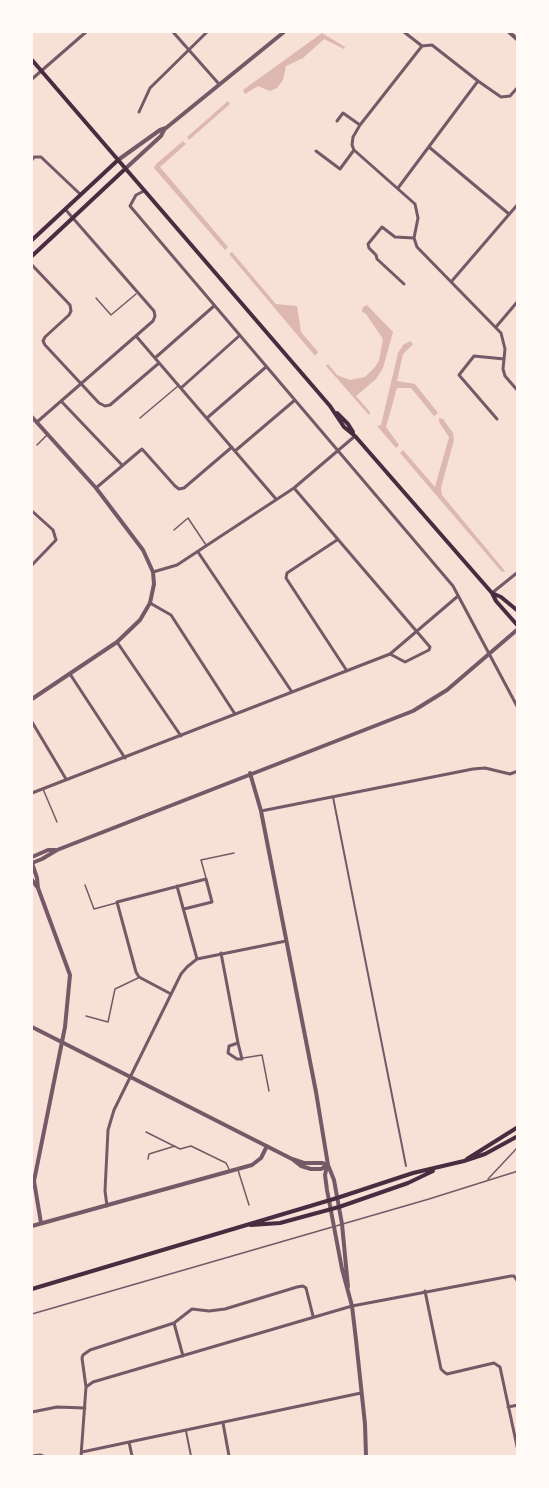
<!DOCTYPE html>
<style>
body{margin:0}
#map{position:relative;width:549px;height:1488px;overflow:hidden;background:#f7e1d7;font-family:"Varela Round",sans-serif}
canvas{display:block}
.frame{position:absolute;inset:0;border:33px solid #fffaf5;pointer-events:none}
</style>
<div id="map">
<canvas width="549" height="1488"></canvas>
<div class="frame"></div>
</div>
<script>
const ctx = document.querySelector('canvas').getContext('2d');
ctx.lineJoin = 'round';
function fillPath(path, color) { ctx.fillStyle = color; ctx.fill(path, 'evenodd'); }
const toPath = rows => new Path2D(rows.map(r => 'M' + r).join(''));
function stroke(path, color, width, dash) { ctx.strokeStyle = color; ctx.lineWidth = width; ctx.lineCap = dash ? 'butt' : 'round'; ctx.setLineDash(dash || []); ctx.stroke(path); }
const water = toPath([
 [322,33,345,47,344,49,324,39,303,58,286,66,283,80,277,88,270,91,258,86,245,94,243,90],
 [228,101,230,104,189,140,187,137],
 [183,141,186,144,160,167,228,247,225,250,154,168,156,164],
 [232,252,276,304,297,306,301,332,318,352,315,356,229,254],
 [367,305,393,332,383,368,376,379,356,396,370,412,369,415,326,366,328,364,337,375,350,380,365,377,375,367,379,360,383,339,366,314,362,312,363,307],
 [410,341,413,344,403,354,397,381,415,384,438,413,434,416,411,388,397,388,386,427,399,445,396,448,377,426,381,425,398,353,403,345],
 [439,418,443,419,453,433,454,440,441,488,442,495,505,571,502,572,400,453,403,450,435,487,449,437,439,422]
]);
const service = toPath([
 [96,298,111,315,136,294],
 [140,418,178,386],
 [37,445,47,435],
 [174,530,188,518,206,545],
 [43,789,57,822],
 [206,878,201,860,234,853],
 [85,885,94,909,116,903],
 [86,1016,108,1022,115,989,138,978],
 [243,1058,262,1055,269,1091],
 [146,1132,180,1149,191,1146,226,1163,229,1169],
 [148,1159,149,1154,175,1146],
 [238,1170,249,1205],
 [488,1179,518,1147],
 [32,1314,429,1199,518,1171]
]);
const pedestrian = toPath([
 [333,797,406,1166],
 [186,1431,191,1456]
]);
const minor = toPath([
 [173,32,219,84],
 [404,32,422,46],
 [32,79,86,32],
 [478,81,432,45,422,46,360,125,353,137,352,145,354,150,415,204,418,218,414,238,417,247,501,333,505,349,503,369,505,376,518,391],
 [139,112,150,88,207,32],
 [337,121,343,113,360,125],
 [429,147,509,214],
 [316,151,340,169,354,150],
 [32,160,34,157,41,157,80,194],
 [398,188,478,81,501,97,510,96,518,87],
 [144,191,136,195,130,206,453,586,518,708],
 [32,265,70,305,71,311,69,315,45,337,43,341,45,345,99,403,105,406,110,405,159,363],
 [451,282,518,204],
 [404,284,377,259,376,255,369,248,368,244,382,227,395,237,414,238],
 [496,327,518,301],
 [136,336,276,499],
 [155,358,214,306],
 [181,388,239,336],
 [61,401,122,465],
 [207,418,266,367],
 [497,419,459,375,474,356,504,359],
 [37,422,153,321,155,316,154,311,65,209],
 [235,451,295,400],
 [96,488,142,449,175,486,179,489,184,488,232,447],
 [294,488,430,647,429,650,405,662,390,654],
 [32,511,53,530,56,540,32,565],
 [337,540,287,573,286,578,347,671],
 [198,552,292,692],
 [153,572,177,565,294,488,355,436],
 [492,593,518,572],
 [150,603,171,615,235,714],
 [117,642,181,736],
 [70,674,125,758],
 [32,722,66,779],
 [32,793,390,654,458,596],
 [261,811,473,769,485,768,510,774,518,771],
 [177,886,197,959],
 [221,953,238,1043],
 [171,994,139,977,136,972,117,902,206,879,212,902,184,909],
 [238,1043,242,1059,237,1059,228,1053,229,1046,238,1043],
 [107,1206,105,1191,108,1130,114,1110,181,974,187,967,197,959,286,941],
 [425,1291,441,1369,444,1372,447,1374,494,1363,500,1367,518,1451],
 [174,1323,183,1356],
 [86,1387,93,1382,352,1306,511,1276,514,1276,518,1282],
 [508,1407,518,1405],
 [32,1412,57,1407,85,1408],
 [223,1423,229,1456],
 [129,1442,132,1456],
 [82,1452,361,1393],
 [32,1456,40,1455,43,1456],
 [81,1456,86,1387,82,1358,83,1355,90,1350,174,1323,192,1309,209,1311,225,1309,297,1287,303,1286,306,1288,313,1316]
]);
const tertiary = toPath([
 [509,32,518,40],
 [118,160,160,130,166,128,284,32],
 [125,169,161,136,165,128],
 [32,417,96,488,143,550,153,572,154,584,150,603,140,620,117,642,32,699],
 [250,773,261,811,316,1092,328,1165,334,1180,342,1224,348,1287],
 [32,857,48,850,56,850],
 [32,863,42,859,57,850,413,711,447,690,518,629],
 [32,863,37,878,38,888],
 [32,880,38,888,70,975,65,1027,34,1181,41,1223],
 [32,1027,292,1159],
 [292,1159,304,1163,322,1163,328,1165,321,1169,311,1169,301,1166,292,1159],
 [327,1166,325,1175,327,1190,342,1269,352,1306,356,1340,365,1424,366,1456],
 [32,1226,252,1165,261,1158,267,1146]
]);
const secondary = toPath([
 [32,60,330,406,344,427,355,436,492,593,496,601,518,626],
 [32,240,118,160],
 [32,256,125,169],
 [337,413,348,424,353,432],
 [492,593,501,597,518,611],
 [467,1159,518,1127],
 [251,1225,280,1223,339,1207,408,1183,433,1171],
 [32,1289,337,1198,413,1173,464,1161,485,1154,518,1136]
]);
fillPath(water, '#dcb8b0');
stroke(service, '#755966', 1.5);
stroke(pedestrian, '#755966', 2);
stroke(minor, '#755966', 3);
stroke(tertiary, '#755966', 4);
stroke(secondary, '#4a2c40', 4);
</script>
